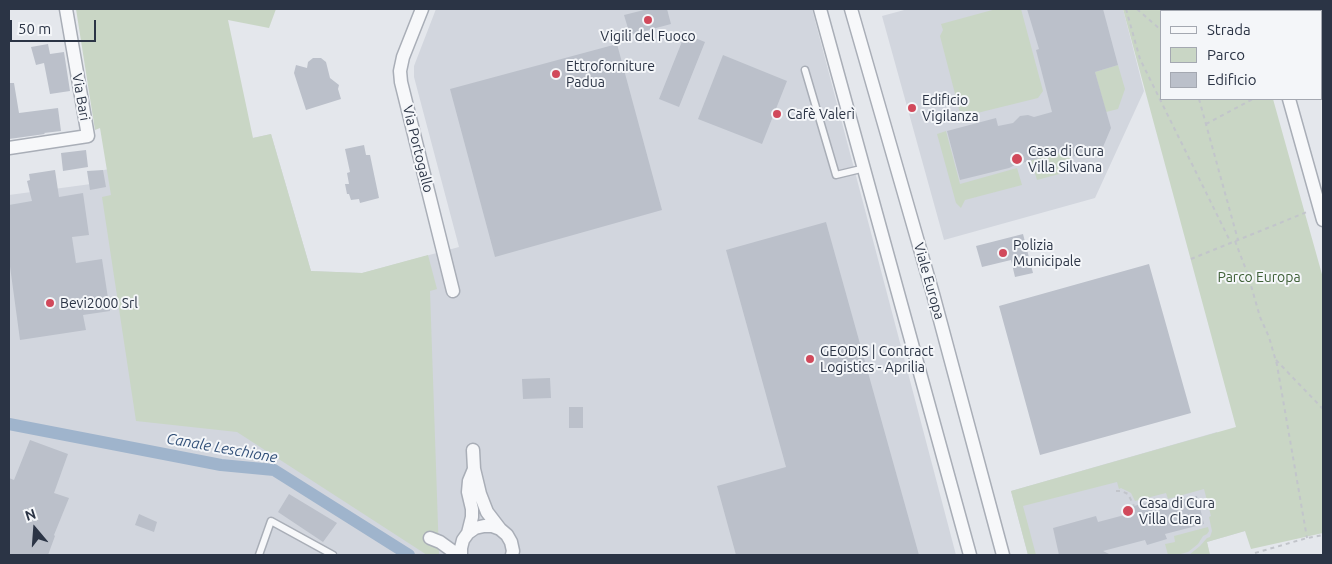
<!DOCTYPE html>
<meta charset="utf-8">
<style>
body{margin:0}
#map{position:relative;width:1332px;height:564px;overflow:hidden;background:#e4e7ec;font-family:Ubuntu,sans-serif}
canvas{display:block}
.frame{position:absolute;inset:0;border:10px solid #2b3445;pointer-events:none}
.legend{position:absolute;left:1160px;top:10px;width:162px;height:90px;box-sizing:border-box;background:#f4f6f9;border:1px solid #a4a8b1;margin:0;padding:6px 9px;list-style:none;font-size:15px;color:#2b3445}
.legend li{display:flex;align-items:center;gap:10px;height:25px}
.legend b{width:25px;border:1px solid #a4a8b1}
.north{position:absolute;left:10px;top:504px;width:50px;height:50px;-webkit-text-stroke:4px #f4f6f9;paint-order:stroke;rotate:342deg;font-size:14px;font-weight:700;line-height:20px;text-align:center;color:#2b3445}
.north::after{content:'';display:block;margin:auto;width:18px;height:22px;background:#2b3445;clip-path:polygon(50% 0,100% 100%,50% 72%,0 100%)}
.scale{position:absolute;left:10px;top:20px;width:86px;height:22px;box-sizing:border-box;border:2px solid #2b3445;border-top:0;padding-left:6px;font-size:15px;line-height:18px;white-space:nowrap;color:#2b3445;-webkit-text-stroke:4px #f4f6f9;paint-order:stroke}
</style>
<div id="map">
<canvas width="1332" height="564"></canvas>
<div class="frame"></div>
<ul class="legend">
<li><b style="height:6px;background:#f7f8fa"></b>Strada</li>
<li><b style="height:14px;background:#c9d6c5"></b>Parco</li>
<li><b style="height:14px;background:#bbc0ca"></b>Edificio</li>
</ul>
<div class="north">N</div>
<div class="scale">50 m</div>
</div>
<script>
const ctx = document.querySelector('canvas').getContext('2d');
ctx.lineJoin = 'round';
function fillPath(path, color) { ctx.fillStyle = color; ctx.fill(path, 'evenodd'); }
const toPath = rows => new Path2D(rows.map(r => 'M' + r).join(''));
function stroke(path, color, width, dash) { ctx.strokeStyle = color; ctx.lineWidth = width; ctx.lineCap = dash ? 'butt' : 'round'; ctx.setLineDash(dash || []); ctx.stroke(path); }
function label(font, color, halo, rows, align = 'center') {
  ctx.font = font + ' Ubuntu,sans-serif'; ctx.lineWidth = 4; ctx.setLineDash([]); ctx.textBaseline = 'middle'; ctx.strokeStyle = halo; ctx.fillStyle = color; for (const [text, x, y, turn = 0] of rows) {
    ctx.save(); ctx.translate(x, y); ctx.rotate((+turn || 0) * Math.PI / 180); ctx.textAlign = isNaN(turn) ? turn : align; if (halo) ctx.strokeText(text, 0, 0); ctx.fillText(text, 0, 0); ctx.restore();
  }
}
const built = toPath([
 [436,9,812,9,956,555,9,555,9,195,91,184,90,173,271,134,311,271,362,273,459,247,414,77,414,66],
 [908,9,1123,9,1144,91,1095,198,944,240,882,16],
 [1217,432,1245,531,1207,542,1210,555,1028,555,1011,491]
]);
const green = toPath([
 [76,9,276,9,269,28,228,20,253,138,271,134,311,271,362,273,428,255,437,289,430,291,439,555,427,555,237,432,136,421,102,197,111,195,100,128,95,130],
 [996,9,1021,9,1043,91,1038,98,961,117,940,36,943,30,941,24],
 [1123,9,1248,9,1249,11,1161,11,1161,99,1273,99,1323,278,1323,533,1251,549,1245,531,1207,542,1210,555,1189,555,1200,546,1207,538,1210,537,1212,531,1209,517,1211,516,1204,489,1168,499,1166,493,1135,501,1131,493,1121,488,1119,489,1117,482,1023,506,1036,555,1028,555,1011,491,1236,427],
 [1118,65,1125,89,1118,109,1106,112,1095,72],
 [946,131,960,184,1017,168,1022,185,965,200,961,208,956,203,937,134],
 [1065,151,1067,157,1070,157,1074,170,1037,180,1031,160],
 [1208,527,1209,531,1207,534,1203,536,1198,544,1188,552,1177,555,1168,555,1165,544,1175,542,1174,536]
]);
const canal = toPath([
 [9,424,221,465,274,470,409,555]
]);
const building = toPath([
 [648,9,667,9,671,24,630,35,624,15],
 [1027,9,1103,9,1118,65,1095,72,1111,128,1103,147,1072,157,1067,157,1065,151,1015,165,1009,168,960,180,947,131,996,118,998,126,1013,123,1020,116,1028,115,1034,117,1052,112,1036,50,1039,49],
 [685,34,705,42,679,107,659,99],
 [48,44,50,54,64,52,70,91,50,94,44,63,36,65,31,47],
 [617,44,662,210,495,257,450,89],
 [723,55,787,81,762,144,698,119],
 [313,58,321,58,326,62,330,78,339,85,338,89,341,99,306,110,294,73,296,65,307,68,308,62],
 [9,83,14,83,19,113,58,108,61,131,44,133,45,134,9,139],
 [364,145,366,155,370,155,379,198,360,203,359,199,351,200,349,194,347,194,345,184,349,184,347,173,350,172,345,149],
 [86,150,88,167,63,171,61,153],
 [55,170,59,197,83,193,89,235,72,237,76,263,102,259,110,311,83,315,86,330,20,340,9,259,9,205,32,201,27,181,30,180,29,174],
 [103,170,106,187,90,190,87,171],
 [826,222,919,555,736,555,717,486,786,467,726,250],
 [1023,234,1033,273,1015,277,1011,260,982,267,976,246],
 [1149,264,1191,413,1040,455,999,306],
 [550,378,551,398,523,399,522,379],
 [569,407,583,407,583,428,569,428],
 [30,440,68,454,54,493,69,498,54,535,55,536,48,555,12,555,9,554,9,478,14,480],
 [289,494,337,523,323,542,278,512],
 [1197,496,1204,524,1165,534,1167,539,1147,545,1145,540,1103,551,1111,555,1059,555,1053,528,1096,516,1098,522,1132,513,1130,507,1161,499,1163,504],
 [139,514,157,522,154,532,135,525]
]);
const path = toPath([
 [1126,9,1140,59,1231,243],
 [1137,9,1161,30],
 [1183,11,1185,9],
 [1199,99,1238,240],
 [1206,124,1253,99],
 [1235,241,1248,275,1260,317,1269,337,1277,365,1307,538],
 [1191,259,1307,212],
 [1276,360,1323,409],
 [1116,491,1121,491,1128,494,1134,506],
 [1255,553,1307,538,1323,535]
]);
const service = toPath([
 [805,70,836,175,865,168],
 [259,555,271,521,333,555]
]);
const minor = toPath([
 [422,9,403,57,400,71,401,82,453,291],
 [820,9,970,555],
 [851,9,933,294,1003,555],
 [1264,9,1265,11],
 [1321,59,1323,58],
 [1289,99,1323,220],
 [9,148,88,136,66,9],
 [473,450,474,469,480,494,487,512,500,529],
 [468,533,472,517,472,509,468,492,469,481,474,469],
 [430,538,440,542,458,555],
 [461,555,461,548,463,540,468,533,475,528,484,526,492,526,500,529,507,535,511,542,513,551,512,555]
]);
const markers = [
 [648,20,5,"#d1495b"],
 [556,74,5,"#d1495b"],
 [912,108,5,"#d1495b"],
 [777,114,5,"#d1495b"],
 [1017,159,6,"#d1495b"],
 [1003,253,5,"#d1495b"],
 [50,303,5,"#d1495b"],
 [810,359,5,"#d1495b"],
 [1128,511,6,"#d1495b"]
];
const poiNames = [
 ["Vigili del Fuoco",648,36,"center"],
 ["Ettroforniture",566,66],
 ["Padua",566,82],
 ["Edificio",922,100],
 ["Vigilanza",922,116],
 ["Cafè Valerì",787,114],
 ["Casa di Cura",1028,151],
 ["Villa Silvana",1028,167],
 ["Polizia",1013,245],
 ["Municipale",1013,261],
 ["Bevi2000 Srl",60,303],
 ["GEODIS | Contract",820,351],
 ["Logistics - Aprilia",820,367],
 ["Casa di Cura",1139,503],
 ["Villa Clara",1139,519]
];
const streetNames = [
 ["Via Bari",81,97,80],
 ["Via Portogallo",418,149,76],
 ["Viale Europa",929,281,74]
];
const parkNames = [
 ["Parco Europa",1259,277]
];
const waterNames = [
 ["Canale Leschione",222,448,10]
];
fillPath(built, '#d2d6de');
fillPath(green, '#c9d6c5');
stroke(canal, '#9fb4cc', 12);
fillPath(building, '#bbc0ca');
stroke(service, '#a9aeb7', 9);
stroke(minor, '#a9aeb7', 15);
stroke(path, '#c2c5cb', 2, [4, 4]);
stroke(service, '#f7f8fa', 6);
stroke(minor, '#f7f8fa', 12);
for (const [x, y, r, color] of markers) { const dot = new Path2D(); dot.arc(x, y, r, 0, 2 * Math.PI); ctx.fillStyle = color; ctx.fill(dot); stroke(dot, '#f4f6f9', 2); }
label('14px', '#2b3445', '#f4f6f9', poiNames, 'left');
label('14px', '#2b3445', '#f4f6f9', streetNames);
label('14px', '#3f6138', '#f4f6f9', parkNames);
label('italic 15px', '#34527a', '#f4f6f9', waterNames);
</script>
